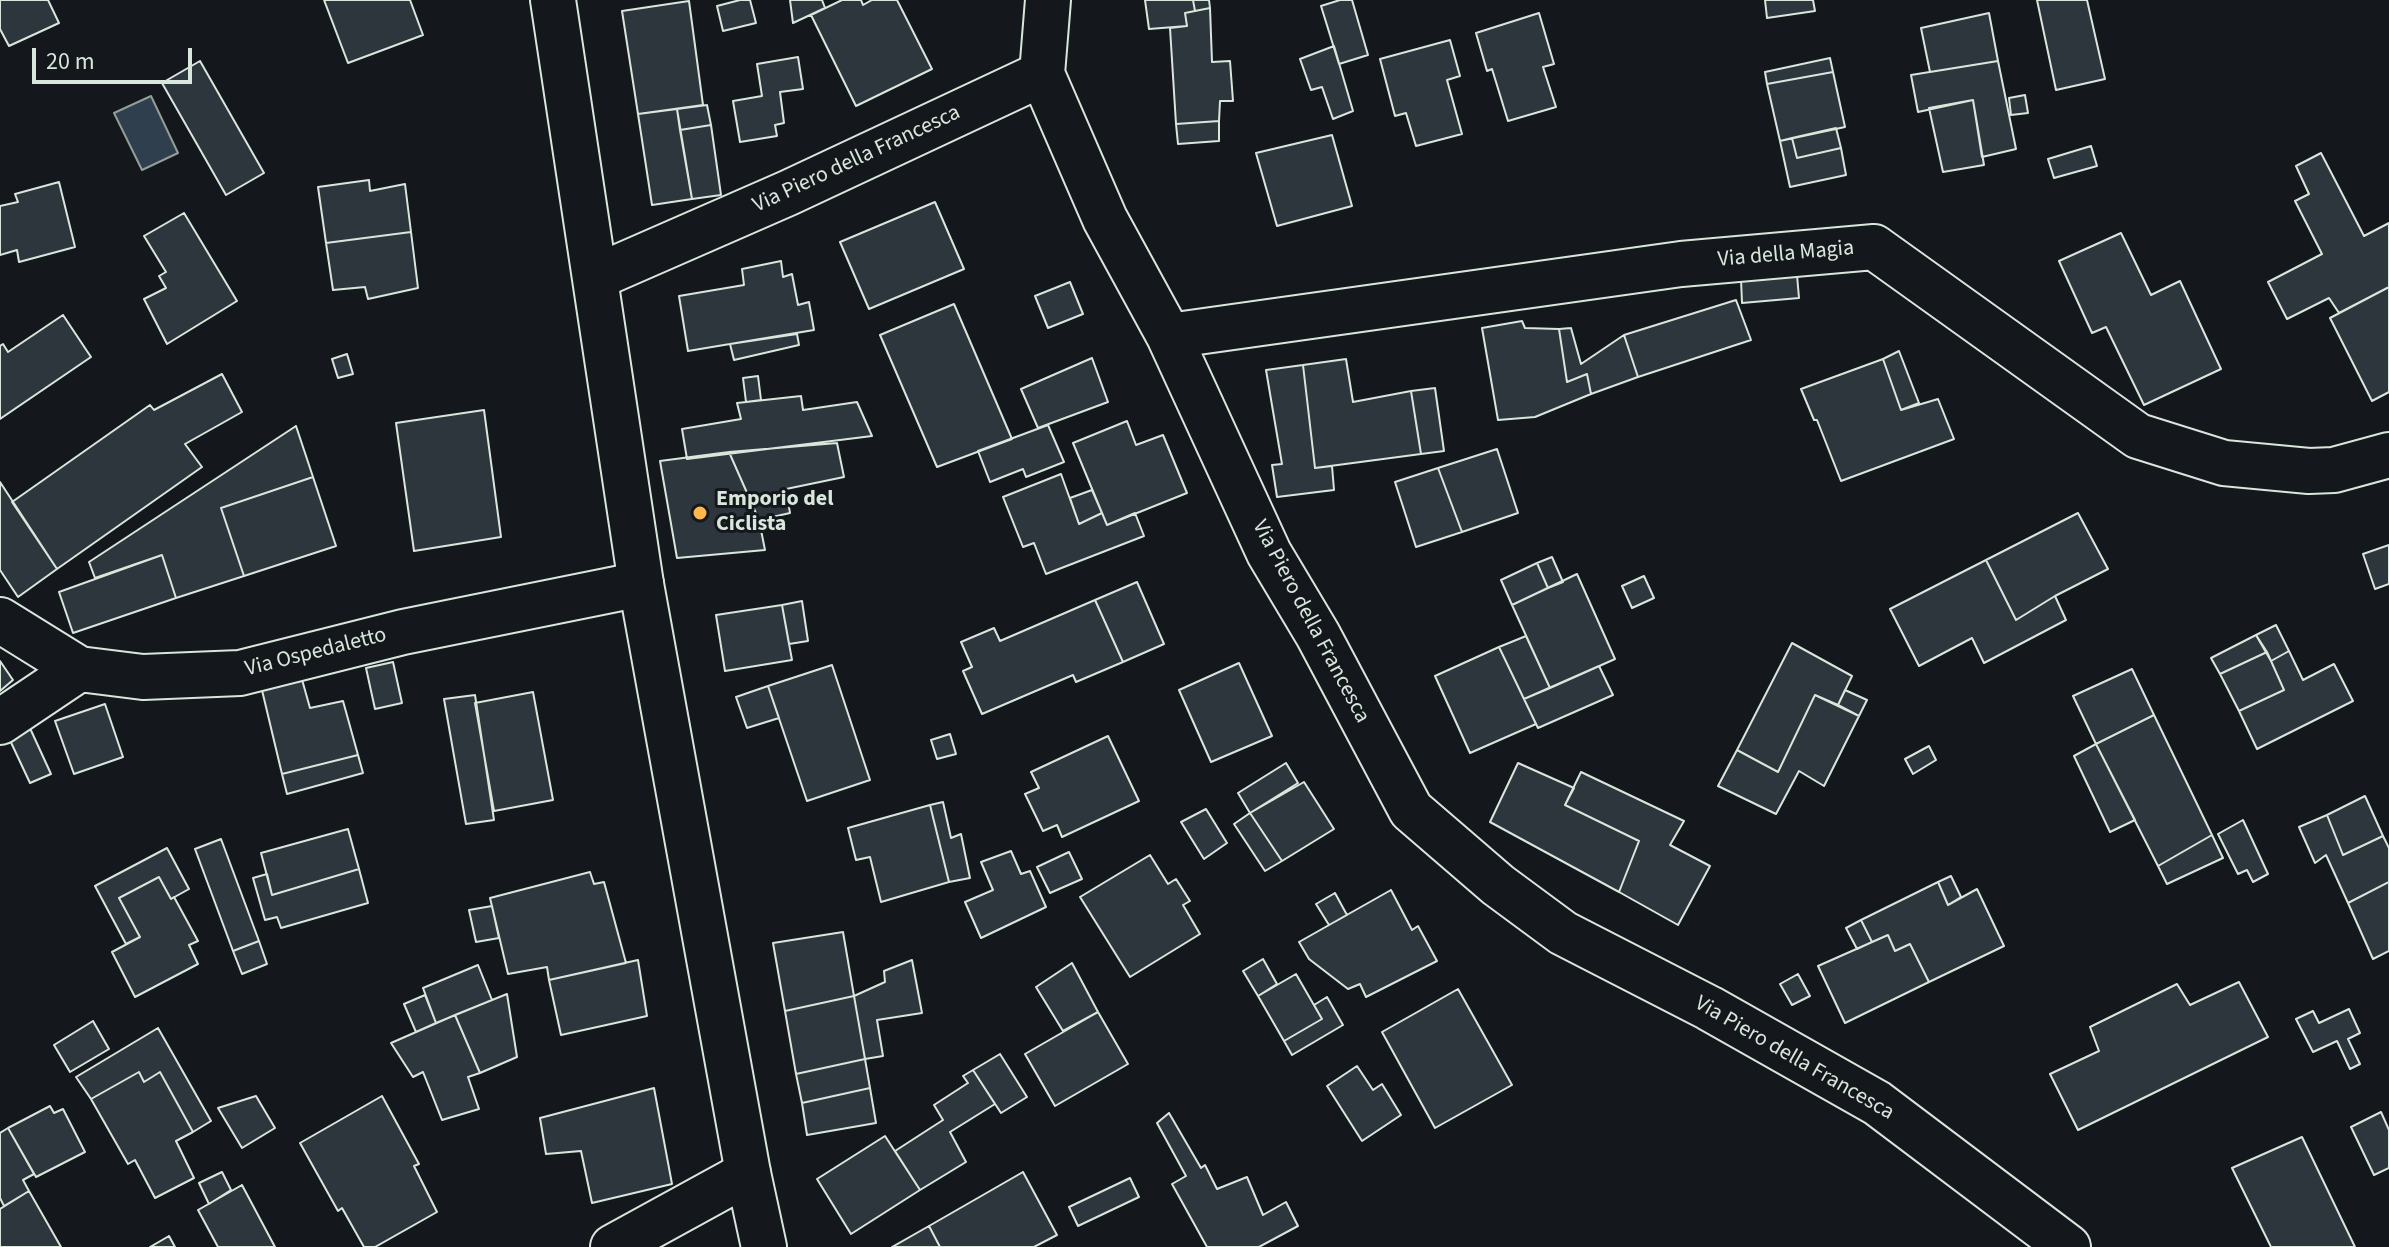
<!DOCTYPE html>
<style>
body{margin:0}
#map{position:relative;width:2389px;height:1247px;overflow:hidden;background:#14181c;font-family:"Source Sans 3",sans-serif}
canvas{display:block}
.scale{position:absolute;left:32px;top:48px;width:160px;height:36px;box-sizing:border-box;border:4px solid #d8e6dc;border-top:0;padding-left:10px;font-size:24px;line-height:28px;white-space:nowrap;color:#d8e6dc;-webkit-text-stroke:6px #14181c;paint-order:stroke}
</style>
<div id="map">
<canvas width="2389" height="1247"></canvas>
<div class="scale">20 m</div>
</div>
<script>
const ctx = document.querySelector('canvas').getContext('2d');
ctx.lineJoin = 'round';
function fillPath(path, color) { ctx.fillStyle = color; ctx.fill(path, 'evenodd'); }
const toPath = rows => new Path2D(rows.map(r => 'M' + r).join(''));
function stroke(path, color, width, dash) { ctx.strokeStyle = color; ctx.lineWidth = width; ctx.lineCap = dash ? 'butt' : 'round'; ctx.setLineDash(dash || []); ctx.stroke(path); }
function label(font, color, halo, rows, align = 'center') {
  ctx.font = font + ' "Source Sans 3",sans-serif'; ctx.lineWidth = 6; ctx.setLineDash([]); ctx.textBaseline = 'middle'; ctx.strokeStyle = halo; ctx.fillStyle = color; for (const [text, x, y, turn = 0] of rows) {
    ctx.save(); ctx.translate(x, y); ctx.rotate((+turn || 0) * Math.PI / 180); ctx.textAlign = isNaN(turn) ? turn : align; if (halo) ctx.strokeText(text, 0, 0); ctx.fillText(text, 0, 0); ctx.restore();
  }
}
const water = toPath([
 [151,96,178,153,142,170,114,113,151,96]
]);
const building = toPath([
 [0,0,48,0,59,23,9,46,0,29,0,0],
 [324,0,410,0,423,35,348,63,324,0],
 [740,0,750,0,756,23,723,31,717,6,740,0],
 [790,0,822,0,825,8,793,23,790,0],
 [842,0,861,0,863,5,872,0,897,0,932,69,856,106,811,15,842,0],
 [1145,0,1193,0,1195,11,1185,13,1187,26,1149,29,1145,0],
 [1193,0,1209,0,1210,8,1195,11,1193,0],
 [1340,0,1352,0,1368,55,1339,64,1321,6,1340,0],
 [1765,0,1813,0,1815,11,1767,18,1765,0],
 [2037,0,2087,0,2105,79,2056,90,2037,0],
 [689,1,703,105,638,114,622,11,689,1],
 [1210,8,1212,62,1230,61,1233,101,1220,101,1219,121,1176,124,1170,28,1187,26,1185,13,1210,8],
 [1539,13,1554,64,1543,67,1556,107,1508,121,1492,69,1487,71,1476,33,1539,13],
 [1989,13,1998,61,1930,72,1921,28,1989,13],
 [1450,40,1460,76,1447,80,1462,134,1416,146,1406,113,1395,116,1380,59,1450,40],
 [1334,46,1353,111,1333,119,1322,87,1311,90,1300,59,1334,46],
 [798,57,803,89,780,92,784,123,775,125,777,136,740,142,733,101,762,96,757,64,798,57],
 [1830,58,1833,72,1767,84,1765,72,1830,58],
 [200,61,264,173,226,195,162,83,200,61],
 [1998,61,2016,149,1982,157,1973,100,1918,112,1911,75,1998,61],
 [1833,72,1845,127,1780,141,1767,84,1833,72],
 [2025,95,2028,113,2011,115,2009,98,2025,95],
 [1973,100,1984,165,1943,172,1929,108,1973,100],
 [707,105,711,125,680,130,677,109,707,105],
 [677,109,692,199,652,205,638,114,677,109],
 [1219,121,1219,141,1178,144,1176,124,1219,121],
 [711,125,721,195,692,199,680,130,711,125],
 [1836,128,1841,148,1797,158,1792,138,1836,128],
 [1332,135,1352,206,1277,226,1256,153,1332,135],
 [1792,138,1797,158,1841,148,1846,175,1790,187,1780,141,1792,138],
 [2091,146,2097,166,2054,178,2048,159,2091,146],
 [2321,153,2364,236,2389,223,2389,287,2339,313,2329,298,2287,319,2268,282,2322,254,2295,201,2309,194,2296,166,2321,153],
 [369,180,370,191,405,184,411,232,326,243,318,187,369,180],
 [59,182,75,247,19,262,17,250,0,255,0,206,18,202,15,194,59,182],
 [935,202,964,269,869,309,840,242,935,202],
 [184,213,237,301,167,344,144,299,166,288,159,276,166,272,144,236,184,213],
 [411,232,418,288,368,299,365,287,333,290,326,243,411,232],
 [2121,233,2151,295,2180,281,2221,369,2144,405,2106,327,2092,333,2059,261,2121,233],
 [781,261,783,277,792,274,798,305,809,302,814,330,688,351,679,296,744,285,742,269,781,261],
 [1797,275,1799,298,1742,303,1741,279,1797,275],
 [1070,282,1083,314,1048,328,1035,296,1070,282],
 [2389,287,2389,392,2372,401,2330,318,2389,287],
 [1736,300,1751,340,1638,377,1624,335,1736,300],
 [954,304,1012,439,937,467,880,335,954,304],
 [63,315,91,357,0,419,0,346,3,344,8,352,63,315],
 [1522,321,1525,328,1559,329,1567,382,1587,374,1591,394,1535,417,1498,420,1482,328,1522,321],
 [1571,328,1581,364,1624,335,1638,377,1591,394,1587,374,1567,382,1559,329,1571,328],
 [797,334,799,345,734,360,730,344,797,334],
 [1899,351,1919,403,1901,410,1883,359,1899,351],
 [347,354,353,374,338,378,332,359,347,354],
 [1092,358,1108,402,1038,428,1021,389,1092,358],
 [1346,359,1353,402,1411,391,1421,454,1315,468,1303,365,1346,359],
 [1883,359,1901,410,1938,399,1954,439,1841,481,1817,420,1814,420,1801,389,1883,359],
 [1303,365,1315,468,1332,466,1334,490,1277,497,1272,465,1282,464,1266,370,1303,365],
 [222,374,242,412,185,444,202,467,57,569,12,502,150,405,154,410,222,374],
 [758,376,761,400,746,402,743,378,758,376],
 [1435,388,1444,451,1421,454,1411,391,1435,388],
 [801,396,803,410,857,402,872,436,687,459,682,429,741,419,737,403,801,396],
 [484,410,501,537,414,551,396,423,484,410],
 [1127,421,1136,445,1163,435,1187,493,1107,525,1073,443,1127,421],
 [1048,425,1064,462,1026,477,1023,469,990,482,978,451,1048,425],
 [296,426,313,477,221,508,244,576,176,598,162,555,95,578,89,562,296,426],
 [837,443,844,477,786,489,790,513,759,520,729,452,837,443],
 [1497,449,1518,513,1462,532,1438,468,1497,449],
 [729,452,759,520,765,550,677,558,660,461,729,452],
 [1438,468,1462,532,1416,547,1395,482,1438,468],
 [1061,474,1079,524,1102,513,1107,525,1135,513,1144,536,1046,574,1034,543,1023,547,1003,497,1061,474],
 [313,477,336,546,244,576,221,508,313,477],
 [0,482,57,569,18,597,0,570,0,482],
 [1092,490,1102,513,1079,524,1070,498,1092,490],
 [2078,513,2108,569,2055,596,2016,620,1986,560,2078,513],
 [2389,545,2389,584,2375,589,2363,554,2389,545],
 [162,555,176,598,73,633,59,592,162,555],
 [1552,557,1563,582,1548,588,1537,563,1552,557],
 [1986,560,2016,620,2055,596,2066,620,1984,663,1972,638,1919,666,1890,609,1986,560],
 [1537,563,1548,588,1512,605,1501,580,1537,563],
 [1577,574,1615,659,1550,688,1512,605,1577,574],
 [1644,576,1654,598,1632,608,1622,586,1644,576],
 [1137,582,1164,644,1123,662,1095,600,1137,582],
 [1095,600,1123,662,1076,682,1073,675,982,714,963,671,972,667,961,642,994,628,1000,641,1095,600],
 [802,601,808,641,789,644,782,605,802,601],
 [782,605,792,660,725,671,716,615,782,605],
 [2276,625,2289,651,2271,661,2256,635,2276,625],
 [2256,635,2267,652,2220,674,2211,658,2256,635],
 [1526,636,1550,688,1524,699,1499,647,1526,636],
 [1792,643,1852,676,1838,705,1815,695,1778,772,1737,750,1792,643],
 [1499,647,1536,724,1470,753,1435,676,1499,647],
 [2289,651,2303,680,2334,664,2353,701,2257,749,2239,711,2284,690,2271,661,2289,651],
 [2267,652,2284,690,2239,711,2220,674,2267,652],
 [0,661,13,680,0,691,0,661],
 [393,662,402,703,375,709,366,668,393,662],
 [1239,663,1272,736,1211,762,1179,690,1239,663],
 [832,665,870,780,807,801,768,686,832,665],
 [1599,666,1613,695,1538,728,1524,699,1599,666],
 [2132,669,2154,715,2096,744,2073,696,2132,669],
 [301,676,310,708,343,701,358,755,282,774,261,686,301,676],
 [768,686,779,718,747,728,736,697,768,686],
 [1845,690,1867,700,1859,716,1838,705,1845,690],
 [533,692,553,800,494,811,475,703,533,692],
 [475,695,494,820,466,824,444,699,475,695],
 [1815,695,1859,716,1824,786,1799,771,1776,814,1718,786,1737,750,1778,772,1815,695],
 [105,704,123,757,74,774,55,721,105,704],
 [2154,715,2212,835,2158,866,2096,744,2154,715],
 [29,726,51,774,30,783,8,736,29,726],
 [950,734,956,754,937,759,931,740,950,734],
 [1108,736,1139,801,1062,837,1057,825,1043,831,1025,794,1039,788,1031,772,1108,736],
 [2096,744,2135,820,2110,832,2074,756,2096,744],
 [1929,746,1936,760,1913,774,1905,759,1929,746],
 [358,755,363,773,287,794,282,774,358,755],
 [1286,763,1298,783,1250,813,1238,793,1286,763],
 [1518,763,1574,788,1565,805,1639,841,1619,892,1490,822,1518,763],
 [1581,772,1684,821,1670,845,1710,866,1678,925,1619,892,1639,841,1565,805,1581,772],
 [1304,782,1334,829,1282,861,1250,813,1304,782],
 [2365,796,2383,836,2343,855,2327,815,2365,796],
 [943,802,951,838,961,834,970,878,949,882,930,805,943,802],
 [930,805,949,882,881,902,870,857,856,860,848,828,930,805],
 [1206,809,1227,843,1204,859,1181,822,1206,809],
 [1250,813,1282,861,1265,871,1234,824,1250,813],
 [2327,815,2343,855,2383,836,2389,848,2389,882,2348,903,2326,855,2315,863,2299,827,2327,815],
 [2243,820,2268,874,2253,882,2247,870,2238,874,2218,834,2243,820],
 [348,829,359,869,272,895,261,853,348,829],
 [2212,835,2223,858,2167,884,2158,866,2212,835],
 [221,839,259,941,233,951,195,849,221,839],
 [167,848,189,889,171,899,159,877,119,898,140,937,126,944,95,886,167,848],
 [1011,851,1021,874,1030,871,1046,907,981,938,965,902,993,890,981,862,1011,851],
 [1069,852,1082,879,1050,893,1037,867,1069,852],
 [1150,855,1168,884,1176,879,1190,901,1183,905,1200,934,1130,977,1080,897,1150,855],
 [359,869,368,903,281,928,277,917,265,920,253,878,267,874,272,895,359,869],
 [590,872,594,884,604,882,626,963,549,980,547,967,508,974,490,898,590,872],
 [1951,876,1961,897,1948,905,1938,882,1951,876],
 [159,877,171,899,174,897,198,941,189,945,198,964,135,997,112,952,140,937,119,898,159,877],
 [1938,882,1948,905,1977,889,2004,946,1929,982,1910,944,1895,951,1888,935,1872,942,1861,920,1938,882],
 [2389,882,2389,951,2373,959,2348,903,2389,882],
 [1391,890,1412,930,1418,926,1437,961,1366,997,1360,984,1348,989,1309,959,1299,942,1391,890],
 [1335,893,1347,915,1329,925,1316,904,1335,893],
 [492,906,499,938,476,942,469,910,492,906],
 [1861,920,1872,942,1857,949,1846,928,1861,920],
 [843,932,854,996,785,1011,773,943,843,932],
 [1888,935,1895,951,1910,944,1929,982,1845,1023,1818,966,1888,935],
 [259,941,267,964,242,974,233,951,259,941],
 [1263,959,1277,984,1258,996,1243,971,1263,959],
 [638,960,647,1016,561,1035,549,980,638,960],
 [912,960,922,1013,877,1020,883,1056,865,1059,854,996,885,982,884,971,912,960],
 [1072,963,1098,1012,1063,1031,1036,987,1072,963],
 [478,965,492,1000,436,1023,423,988,478,965],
 [1296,974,1322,1019,1284,1041,1258,996,1296,974],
 [1798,974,1810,996,1792,1005,1780,984,1798,974],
 [2239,982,2268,1037,2078,1130,2050,1074,2099,1051,2090,1027,2177,984,2190,1005,2239,982],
 [1458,989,1512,1085,1435,1128,1382,1032,1458,989],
 [507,994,517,1057,480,1073,455,1015,507,994],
 [425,995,436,1023,416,1032,404,1004,425,995],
 [854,996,865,1059,796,1074,785,1011,854,996],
 [1327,997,1343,1025,1292,1055,1284,1041,1322,1019,1314,1005,1327,997],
 [2349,1009,2360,1033,2348,1039,2360,1064,2350,1069,2337,1041,2313,1052,2296,1019,2313,1011,2319,1023,2349,1009],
 [1098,1012,1128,1064,1055,1106,1025,1054,1098,1012],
 [455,1015,480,1073,468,1077,479,1109,442,1120,423,1072,413,1077,391,1043,455,1015],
 [93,1021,109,1049,70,1072,54,1045,93,1021],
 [158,1028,211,1121,193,1132,160,1072,144,1082,139,1072,91,1099,76,1077,158,1028],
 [1000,1054,1027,1097,1001,1113,973,1070,1000,1054],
 [865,1059,870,1088,802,1103,796,1074,865,1059],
 [1357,1066,1373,1090,1382,1084,1401,1115,1362,1141,1327,1086,1357,1066],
 [973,1070,995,1104,950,1132,966,1162,920,1190,895,1151,943,1120,934,1105,968,1083,963,1076,973,1070],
 [139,1072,144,1082,160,1072,193,1132,176,1141,194,1178,155,1198,135,1160,128,1164,91,1099,139,1072],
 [654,1088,672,1184,592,1203,581,1151,546,1154,540,1118,654,1088],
 [870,1088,876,1123,807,1135,802,1103,870,1088],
 [256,1096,275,1128,242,1148,218,1108,256,1096],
 [382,1096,419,1164,414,1166,437,1212,375,1247,364,1247,342,1208,338,1211,300,1143,382,1096],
 [50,1106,54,1113,63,1109,85,1152,36,1177,8,1128,50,1106],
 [2381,1112,2389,1130,2389,1168,2374,1175,2351,1127,2381,1112],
 [1169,1113,1201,1168,1205,1165,1217,1189,1247,1177,1263,1215,1286,1202,1298,1226,1259,1247,1207,1247,1172,1184,1186,1176,1157,1123,1169,1113],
 [8,1128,34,1174,23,1180,29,1191,4,1206,0,1198,0,1133,8,1128],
 [885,1136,920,1190,851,1234,817,1179,885,1136],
 [2302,1137,2355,1247,2271,1247,2232,1168,2302,1137],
 [222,1172,231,1190,209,1204,199,1183,222,1172],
 [1023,1172,1057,1235,1034,1247,940,1247,929,1226,1023,1172],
 [1130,1178,1139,1197,1078,1226,1069,1207,1130,1178],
 [242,1185,275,1247,218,1247,198,1210,242,1185],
 [29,1191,61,1247,0,1247,0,1209,29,1191],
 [929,1226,940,1247,892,1247,929,1226],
 [169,1236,175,1247,150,1247,169,1236]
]);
const street = toPath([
 [1048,0,1042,74,1105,219,1169,336,1269,553,1318,635,1411,810,1498,885,1563,933,1709,1008,1877,1103,2068,1247],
 [596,277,788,193,1042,74],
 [1169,336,1681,264,1874,247,2138,436,2224,463,2309,471,2334,470,2389,455],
 [0,620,79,669,143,677,240,673,403,632,641,584],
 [0,722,79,669],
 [613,1247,748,1173]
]);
const primary = toPath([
 [553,0,641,584,748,1173,764,1247]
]);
const markers = [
 [700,513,8,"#ffb74d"]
];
const streetNames = [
 ["Via Piero della Francesca",857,160,-25],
 ["Via della Magia",1786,255,-5],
 ["Via Piero della Francesca",1310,622,62],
 ["Via Ospedaletto",316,653,-14],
 ["Via Piero della Francesca",1794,1059,30]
];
const poiNames = [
 ["Emporio del",716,500],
 ["Ciclista",716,525]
];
fillPath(water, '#2f3f4d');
stroke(water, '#939e99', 2);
fillPath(building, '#2c363c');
stroke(building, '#d8e6dc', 2);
stroke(street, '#d8e6dc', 48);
stroke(primary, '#d8e6dc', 48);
stroke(street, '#14181c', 44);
stroke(primary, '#14181c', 44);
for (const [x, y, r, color] of markers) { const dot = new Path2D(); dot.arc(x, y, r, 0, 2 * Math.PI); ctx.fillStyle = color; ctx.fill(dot); stroke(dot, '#14181c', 3); }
label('22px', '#d8e6dc', '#14181c', streetNames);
label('bold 22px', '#d8e6dc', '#14181c', poiNames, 'left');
</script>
